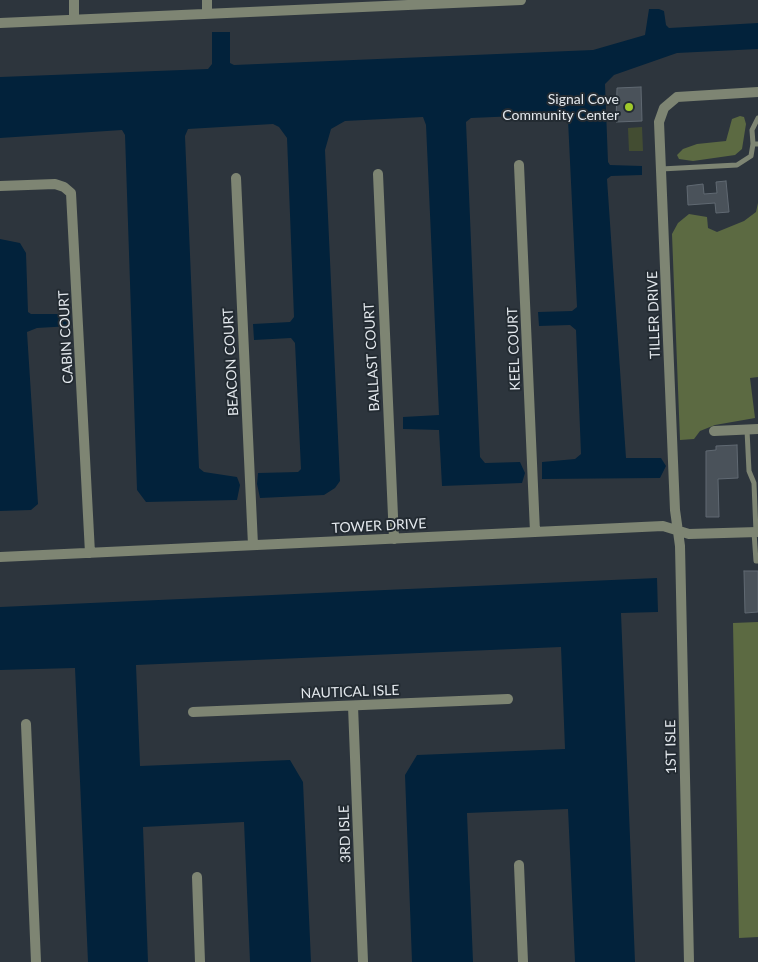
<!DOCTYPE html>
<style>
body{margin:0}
canvas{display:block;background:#2d353d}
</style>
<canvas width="758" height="962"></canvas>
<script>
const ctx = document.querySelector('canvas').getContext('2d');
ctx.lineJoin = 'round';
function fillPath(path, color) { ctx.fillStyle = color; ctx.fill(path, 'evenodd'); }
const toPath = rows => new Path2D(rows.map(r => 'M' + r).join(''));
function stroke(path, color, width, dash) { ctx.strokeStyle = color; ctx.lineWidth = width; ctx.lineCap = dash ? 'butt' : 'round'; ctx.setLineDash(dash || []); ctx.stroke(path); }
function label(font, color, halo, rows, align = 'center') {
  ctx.font = font + ' Lato,sans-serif'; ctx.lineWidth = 4; ctx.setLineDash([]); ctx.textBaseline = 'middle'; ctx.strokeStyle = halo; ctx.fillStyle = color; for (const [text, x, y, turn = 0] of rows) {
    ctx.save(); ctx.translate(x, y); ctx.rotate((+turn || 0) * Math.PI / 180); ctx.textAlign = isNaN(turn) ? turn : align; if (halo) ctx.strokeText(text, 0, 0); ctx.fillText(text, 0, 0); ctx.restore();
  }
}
const green = toPath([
 [642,127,643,151,629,151,628,128]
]);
const forest = toPath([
 [740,116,744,117,746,124,742,149,735,155,693,161,679,159,677,155,683,149,697,144,726,141,732,119],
 [758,203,758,377,750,378,755,418,715,425,700,431,694,439,680,440,672,234,678,223,689,214,707,217,708,228,717,232,744,221,756,212],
 [758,622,758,937,739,938,733,623]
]);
const water = toPath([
 [649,9,659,9,664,11,666,25,669,28,758,23,758,49,677,53,614,75,605,84,608,162,610,165,642,166,642,175,611,176,607,179,626,458,661,458,666,466,660,478,542,479,542,462,575,459,581,454,576,330,570,325,539,326,538,312,572,311,577,307,568,120,564,114,471,118,466,122,480,457,485,463,520,462,525,473,522,483,442,486,439,430,403,429,403,417,439,415,426,125,423,117,345,121,331,129,325,150,340,481,335,488,324,495,260,498,257,484,258,473,298,472,301,469,295,343,291,338,254,340,253,324,290,322,294,317,287,138,279,127,273,124,188,129,185,136,199,468,204,472,237,477,240,485,237,500,146,502,137,490,125,135,122,130,0,138,0,77,208,69,212,64,212,32,230,32,230,63,234,65,593,50,645,35],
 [0,239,20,243,26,253,28,312,31,314,70,314,71,326,37,328,27,332,38,504,31,510,0,511],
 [657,578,658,612,621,613,635,962,575,962,568,809,467,813,473,962,412,962,405,775,417,755,565,749,561,647,136,665,140,766,290,760,303,782,311,962,250,962,244,822,143,827,148,962,88,962,75,668,0,670,0,607]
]);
const building = toPath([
 [641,87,642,121,616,122,617,88,641,87],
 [726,181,729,212,716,213,715,203,688,205,687,186,703,184,704,194,717,193,716,182,726,181],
 [737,445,738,478,718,479,719,517,706,517,706,451,716,450,716,446,737,445],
 [744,571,758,571,758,612,745,613,744,571]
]);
const service = toPath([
 [758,118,752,130,753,144,758,144],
 [661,169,737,165,751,156,753,144],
 [747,430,749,471,754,483,756,532],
 [754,532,756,561,758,561]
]);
const minor = toPath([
 [74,0,74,19],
 [207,0,207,14],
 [0,23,521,0],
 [519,165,535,532],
 [378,174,394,539],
 [236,178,253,545],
 [0,186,55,184,64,187,71,193,90,553],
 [714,431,758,429],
 [0,557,663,526,689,534,758,532],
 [353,706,363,962],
 [193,712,508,699],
 [26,724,36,962],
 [519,865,523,962],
 [197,877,200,962],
 [689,962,680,546,675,510,659,122,664,108,677,97,758,92]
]);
const markers = [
 [629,107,5,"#a0c92b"]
];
const poiNames = [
 ["Signal Cove",619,99],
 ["Community Center",619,115]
];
const streetNames = [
 ["TILLER DRIVE",654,315,-92],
 ["CABIN COURT",66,337,-93],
 ["KEEL COURT",514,349,-92],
 ["BALLAST COURT",372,357,-93],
 ["BEACON COURT",231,362,-93],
 ["TOWER DRIVE",379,526,-3],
 ["NAUTICAL ISLE",350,692,-2],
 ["1ST ISLE",671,747,-91],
 ["3RD ISLE",345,834,-92]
];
fillPath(green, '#434d32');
fillPath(forest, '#5c6a42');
fillPath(water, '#02223b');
fillPath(building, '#4a525a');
stroke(building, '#606972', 1);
stroke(service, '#7e8573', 5);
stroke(minor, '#7e8573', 10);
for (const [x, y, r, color] of markers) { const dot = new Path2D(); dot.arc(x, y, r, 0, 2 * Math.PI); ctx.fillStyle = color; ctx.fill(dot); stroke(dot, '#232b32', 2); }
label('14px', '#e3e8ed', '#232b32', poiNames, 'right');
label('14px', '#e3e8ed', '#232b32', streetNames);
</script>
